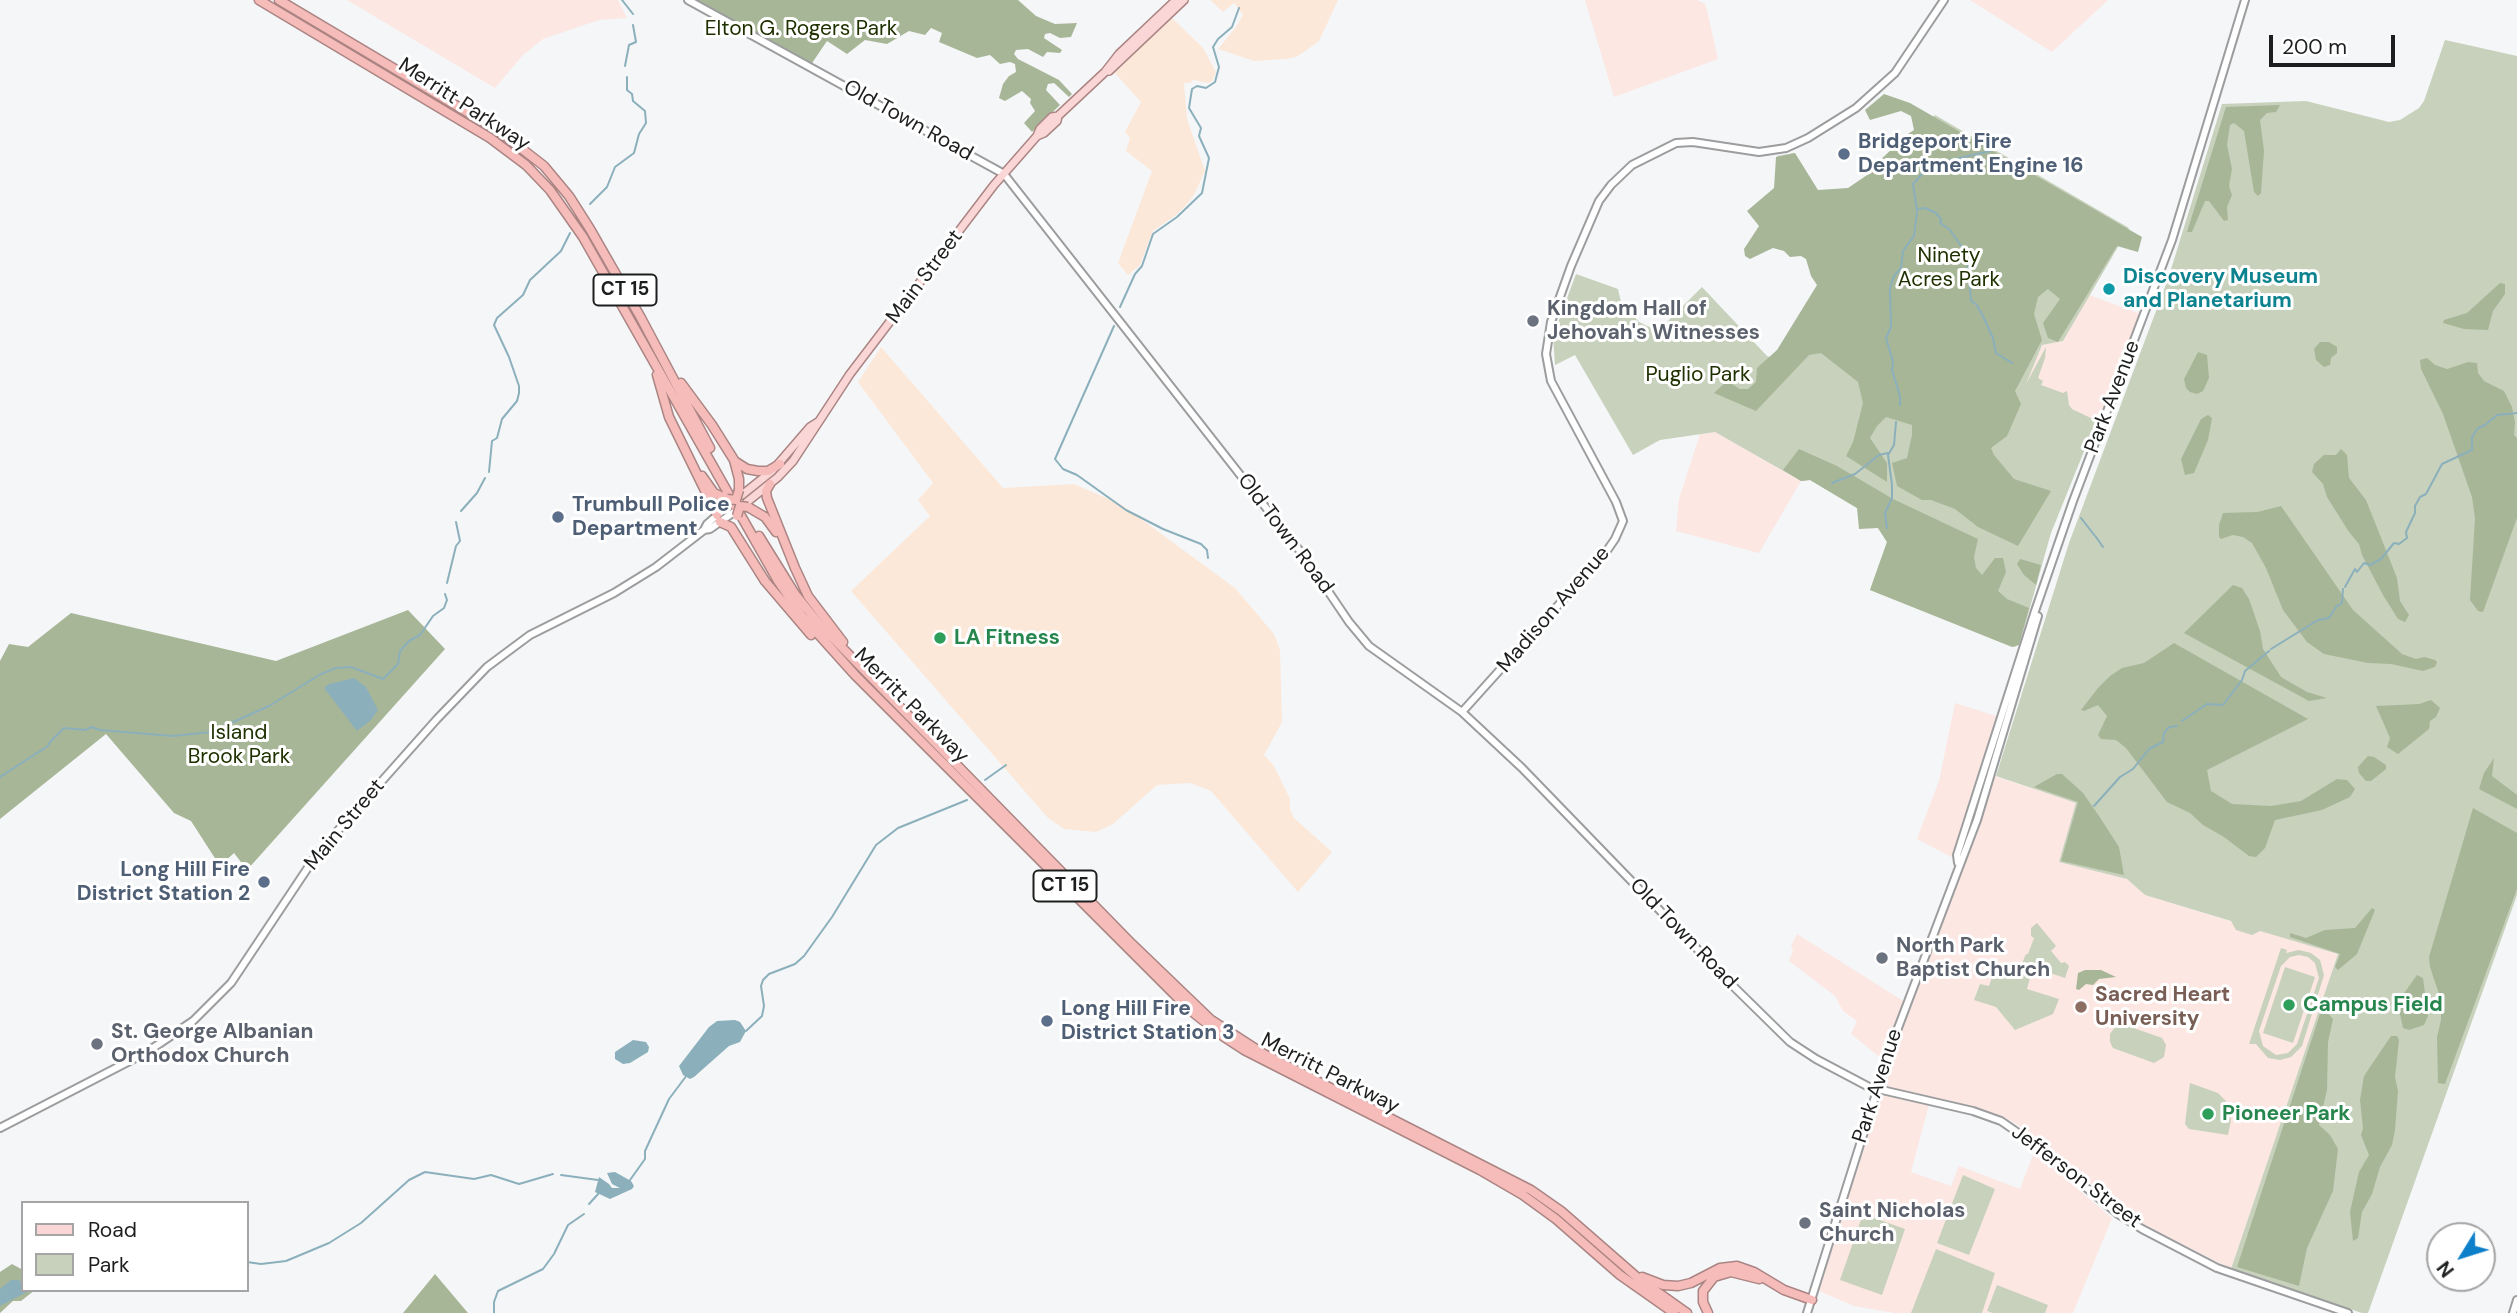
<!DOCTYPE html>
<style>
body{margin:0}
#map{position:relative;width:2517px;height:1313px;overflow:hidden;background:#f5f6f8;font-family:"DM Sans",sans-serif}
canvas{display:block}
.legend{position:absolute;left:21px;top:1201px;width:228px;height:91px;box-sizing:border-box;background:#fff;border:2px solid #a5a5a5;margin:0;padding:9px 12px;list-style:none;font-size:21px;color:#1d1e1e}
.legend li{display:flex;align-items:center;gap:14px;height:35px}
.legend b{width:35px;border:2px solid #a5a5a5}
.north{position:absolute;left:2426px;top:1222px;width:70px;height:70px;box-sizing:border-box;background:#fff;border:2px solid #a5a5a5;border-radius:50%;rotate:232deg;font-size:19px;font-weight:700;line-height:28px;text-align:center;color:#1d1e1e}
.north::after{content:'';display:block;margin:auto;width:24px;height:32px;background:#0e80ca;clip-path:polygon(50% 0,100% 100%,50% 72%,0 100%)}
.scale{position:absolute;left:2269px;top:35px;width:126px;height:32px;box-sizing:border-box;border:4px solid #1d1e1e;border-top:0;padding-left:9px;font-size:21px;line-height:24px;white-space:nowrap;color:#1d1e1e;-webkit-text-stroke:5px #fff;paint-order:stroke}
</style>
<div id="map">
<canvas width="2517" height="1313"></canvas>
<ul class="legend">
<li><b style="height:9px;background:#fad7d6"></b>Road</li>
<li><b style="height:19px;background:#c7d1bb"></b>Park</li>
</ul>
<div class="north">N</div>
<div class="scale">200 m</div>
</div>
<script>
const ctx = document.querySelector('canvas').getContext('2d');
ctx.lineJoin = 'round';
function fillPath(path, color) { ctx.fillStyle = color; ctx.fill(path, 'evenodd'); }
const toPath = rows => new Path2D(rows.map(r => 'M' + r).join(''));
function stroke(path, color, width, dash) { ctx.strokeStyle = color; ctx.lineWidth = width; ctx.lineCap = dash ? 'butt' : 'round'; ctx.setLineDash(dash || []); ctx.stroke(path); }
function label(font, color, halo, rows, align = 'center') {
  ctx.font = font + ' "DM Sans",sans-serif'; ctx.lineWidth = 6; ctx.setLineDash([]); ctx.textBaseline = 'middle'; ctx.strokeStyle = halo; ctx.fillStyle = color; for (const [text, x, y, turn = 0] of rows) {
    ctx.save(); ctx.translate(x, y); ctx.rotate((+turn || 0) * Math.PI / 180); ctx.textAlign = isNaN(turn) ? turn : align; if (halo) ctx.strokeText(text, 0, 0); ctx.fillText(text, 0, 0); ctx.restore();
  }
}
const commercial = toPath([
 [1210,0,1338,0,1319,41,1304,52,1296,57,1285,59,1254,61,1218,49,1236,27,1243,15,1234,3,1223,12],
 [1172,18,1203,48,1216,72,1212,81,1209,83,1193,80,1190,83,1184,83,1187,119,1205,171,1194,195,1187,204,1176,215,1153,231,1140,265,1128,275,1118,263,1152,171,1126,151,1130,138,1125,132,1141,102,1114,72],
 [881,347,1003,488,1074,484,1122,505,1235,588,1274,634,1280,650,1282,722,1264,755,1274,766,1290,799,1290,809,1294,818,1332,852,1298,892,1211,791,1190,783,1157,785,1113,824,1096,832,1064,829,1047,817,851,591,930,516,918,500,933,483,858,382]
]);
const education = toPath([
 [347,0,618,0,627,18,599,20,543,39,523,55,495,88],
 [1585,0,1697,0,1705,4,1707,10,1718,59,1614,97],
 [1970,0,2108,0,2052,52],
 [2089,295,2141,314,2093,437,2020,398,2042,345,2063,341],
 [1715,432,1801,481,1759,553,1676,531,1679,499,1700,434],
 [1955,703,2005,719,1988,774,2077,803,2059,862,2127,879,2145,895,2338,954,2231,1269,2136,1221,2023,1128,2004,1117,1931,1097,1911,1172,1951,1186,1959,1166,2020,1189,2034,1152,2112,1218,2073,1313,1894,1313,1854,1306,1819,1291,1878,1101,1892,1067,1851,1034,1857,1021,1843,1011,1835,996,1789,961,1793,951,1791,946,1797,934,1905,1002,1959,861,1917,839,1939,781]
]);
const green = toPath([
 [2445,40,2517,56,2517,895,2368,1313,2362,1313,2231,1269,2338,954,2260,931,2252,935,2236,930,2231,921,2145,895,2127,879,2059,862,2076,803,1996,776,2069,543,2168,279,2222,104,2306,101,2389,122,2400,120,2419,108,2424,101],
 [1935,115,2129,228,2063,341,2042,345,2026,384,2046,347,2045,358,2038,378,2043,381,2041,385,2063,393,2067,391,2069,405,2072,409,2095,420,2095,424,2051,533,2020,643,2015,647,1870,590,1887,542,1878,528,1857,508,1810,480,1801,481,1715,432,1660,440,1633,455,1575,355,1555,365,1553,336,1576,274,1618,289,1621,302,1639,322,1658,331,1702,287,1767,356,1779,361,1827,274,1779,190,1777,156,1794,153,1817,191,1848,189,1873,174],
 [2037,923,2056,946,2051,951,2061,963,2065,962,2069,966,2065,978,2033,967,2027,989,2059,999,2053,1014,2015,1030,1996,1007,1974,1000,1980,984,1989,986,1996,966,2018,973,2026,954,2028,954,2034,938,2031,936,2031,928],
 [2281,948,2287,950,2286,953,2299,950,2311,953,2320,960,2324,975,2302,1046,2291,1057,2280,1060,2268,1058,2256,1044,2249,1044],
 [2299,955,2308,957,2315,963,2319,978,2297,1044,2288,1053,2276,1055,2263,1046,2259,1031,2281,966,2290,957],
 [2285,967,2315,977,2293,1043,2263,1033],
 [2122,1024,2162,1038,2166,1045,2164,1057,2154,1063,2113,1048,2110,1042,2110,1034,2115,1027],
 [2190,1083,2218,1093,2225,1100,2229,1108,2231,1120,2228,1135,2189,1129,2185,1124],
 [1963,1175,1995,1189,1969,1255,1937,1243],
 [1863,1214,1905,1229,1882,1295,1840,1280],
 [1936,1249,1995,1273,1982,1313,1911,1313],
 [1997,1285,2048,1305,2045,1313,1993,1313,1987,1311]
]);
const forest = toPath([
 [693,0,1018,0,1036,16,1055,24,1077,23,1071,37,1060,38,1050,33,1045,34,1044,38,1062,50,1060,53,1047,52,1043,57,1028,49,1016,50,1014,54,1018,59,1059,80,1072,94,1069,97,1054,83,1048,84,1046,90,1060,105,1032,132,1024,123,1035,111,1030,103,1031,99,1022,91,1005,101,999,98,1003,84,1009,76,1016,72,1015,64,1010,62,1000,64,990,55,977,58,939,42,942,33,931,28,925,35,909,31,887,44,865,40,847,54,827,41,810,66],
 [1884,94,1910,103,2142,237,2138,252,2117,246,2058,342,2048,338,2043,323,2060,299,2048,289,2038,297,2034,314,2042,340,2015,391,2021,404,2007,436,1991,448,1994,455,2014,479,2051,491,2018,546,1978,527,1955,509,1931,500,1922,500,1897,486,1892,463,1907,458,1912,435,1912,425,1886,417,1877,426,1870,438,1887,463,1887,482,1846,456,1853,442,1863,403,1858,382,1821,353,1809,355,1756,411,1714,393,1727,381,1740,389,1748,389,1756,382,1757,368,1777,350,1817,285,1811,276,1806,259,1801,256,1790,257,1784,251,1773,248,1750,259,1745,256,1744,249,1759,226,1747,211,1774,188,1776,157,1795,153,1818,190,1848,188,1873,171,1876,164,1895,146,1894,143,1914,130,1911,116,1901,111,1870,120,1865,110],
 [2280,105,2276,112,2267,113,2260,120,2264,151,2261,193,2258,196,2254,192,2244,131,2234,123,2230,125,2227,145,2232,169,2229,186,2232,195,2227,207,2228,220,2224,221,2209,201,2205,201,2192,232,2187,232,2226,107],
 [2500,283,2505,284,2505,294,2493,311,2488,330,2464,329,2443,323,2444,320,2467,313],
 [2320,342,2329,342,2337,347,2337,353,2331,358,2330,365,2324,367,2316,360,2314,349],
 [2198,352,2207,355,2209,378,2203,391,2197,394,2190,392,2186,388,2184,379],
 [2427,358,2435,365,2447,369,2468,362,2477,363,2478,373,2484,381,2504,391,2512,407,2515,422,2514,435,2517,438,2517,518,2483,612,2478,611,2470,600,2475,518,2472,497,2443,414,2421,369,2420,360],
 [2208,415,2212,418,2208,440,2194,473,2185,475,2181,459,2201,419],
 [1799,449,1837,466,1893,499,1978,539,1974,557,1976,568,1982,575,1995,558,2003,558,2006,572,1998,591,2007,599,2029,608,2019,645,2012,647,1870,590,1887,542,1878,528,1859,529,1857,508,1810,480,1801,481,1783,470],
 [2341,449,2347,455,2349,478,2366,500,2397,578,2400,601,2409,615,2405,622,2398,619,2383,595,2362,555,2359,544,2349,532,2327,497,2323,484,2312,472,2314,464,2324,455,2336,455],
 [2281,506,2353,610,2402,654,2416,659,2424,657,2435,660,2437,662,2435,667,2423,671,2391,664,2368,663,2324,654,2307,642,2283,610,2266,568,2252,543,2243,537,2233,535,2221,539,2219,537,2219,525,2223,513,2257,512],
 [2020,559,2041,565,2036,585,2024,575,2017,564],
 [2233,585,2242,588,2249,599,2260,631,2263,649,2281,677,2307,692,2327,698,2309,701,2184,633],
 [408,610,445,649,247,870,234,853,220,866,191,821,174,813,106,734,0,819,0,661,9,644,28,647,71,613,276,661],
 [2174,643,2308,719,2207,770,2211,791,2232,804,2271,806,2301,801,2337,779,2347,780,2355,789,2350,797,2322,810,2275,820,2265,848,2256,857,2249,856,2224,837,2203,825,2190,813,2167,802,2126,748,2116,740,2101,739,2098,735,2107,716,2098,705,2084,711,2081,710,2098,688,2110,676,2122,668,2144,663],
 [2431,700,2440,708,2436,717,2430,721,2429,729,2398,754,2387,747,2390,738,2376,706,2419,704],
 [2368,756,2374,757,2386,765,2386,769,2371,781,2366,781,2359,773,2358,767],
 [2494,758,2492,776,2517,795,2517,809,2479,789,2484,773],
 [2057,774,2062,774,2083,793,2099,816,2119,847,2124,875,2061,861,2078,802,2034,787],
 [2473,808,2517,833,2517,889,2445,1084,2438,1083,2437,1037,2441,1020,2441,1000,2430,967,2429,957],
 [2372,908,2375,910,2357,954,2338,970,2335,967,2340,954,2290,937,2290,933,2306,938,2325,930,2355,928],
 [2085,970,2101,970,2116,977,2099,979,2093,985,2086,984,2079,990,2076,989,2078,973],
 [2417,975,2423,978,2428,1016,2424,1025,2409,1030,2403,1028,2399,1010,2400,999],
 [2327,1012,2333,1019,2328,1042,2327,1090,2319,1125,2330,1135,2338,1149,2333,1191,2307,1248,2299,1286,2237,1267,2320,1014],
 [2391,1036,2397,1036,2399,1040,2395,1077,2398,1091,2395,1130,2392,1145,2380,1167,2372,1194,2362,1212,2358,1238,2353,1241,2350,1212,2359,1172,2369,1155,2361,1135,2363,1128,2360,1100,2364,1076],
 [12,1264,23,1270,23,1290,35,1290,21,1301,13,1301,0,1313,0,1272],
 [435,1274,468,1313,403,1313]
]);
const water = toPath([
 [354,678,366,687,378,710,371,720,357,731,324,688,329,684],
 [735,1020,740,1022,746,1031,740,1042,729,1046,694,1077,690,1079,683,1075,679,1066,709,1027,717,1021],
 [633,1040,646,1042,649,1047,648,1052,630,1063,623,1064,615,1059,615,1052],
 [615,1172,631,1181,634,1186,632,1189,610,1199,595,1192,599,1177,609,1184,612,1188,620,1188,612,1184,607,1173],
 [11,1280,19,1280,23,1285,23,1290,27,1292,0,1306,0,1289]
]);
const stream = toPath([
 [622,0,633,14],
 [625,66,629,45,636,42,633,25],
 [590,204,607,187,615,167,634,153,639,134,646,123,645,111,633,101,632,94,627,90,627,77],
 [1917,209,1925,208,1936,213,1941,219,1940,223,1949,229,1967,254,1971,301,1976,304,1983,316,1993,338,1996,353,2012,363],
 [1120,307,1135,274,1142,266,1153,234,1177,217,1202,193,1209,158,1199,136,1201,128,1189,108,1192,89,1197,86,1206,88,1215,82,1219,67,1213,47,1218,39,1232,27,1239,8],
 [1114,326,1055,459,1063,469,1077,475,1126,510,1163,529,1201,544,1207,550,1208,558],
 [1900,405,1900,396,1892,370,1893,362,1886,338,1891,327,1890,288,1894,276,1901,268,1903,251,1914,236,1917,211,1913,184,1924,172,1951,160,1990,151],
 [489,472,492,441,497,438,502,419,517,401,519,393,519,386,509,357,494,325,497,318,523,295,530,280,561,251,570,233],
 [1832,483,1855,474,1879,455,1888,453],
 [461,511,477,493,485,478],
 [2081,518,2095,536],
 [1887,528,1885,513,1892,498,1892,485,1888,455,1894,445,1896,422],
 [2096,537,2103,547],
 [447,583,456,546,460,541,456,522],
 [2345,587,2355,569,2357,572,2364,563,2370,565,2381,559,2394,543,2399,544,2407,538,2406,532,2415,513,2415,506,2420,497,2426,494,2442,464,2472,450,2472,437,2478,428,2485,425,2497,415,2517,413],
 [2271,649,2318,620,2329,618,2336,607,2342,603,2343,589],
 [2182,721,2207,704,2223,705,2242,680,2245,671,2269,651],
 [0,777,48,746,50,742,64,728,85,730,92,727,100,730,173,736,211,732,269,706,321,674,336,668,351,667,383,679,398,664,400,651,409,641,420,635,433,616,444,608,447,600,445,594],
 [985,780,1006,765],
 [2094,806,2120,777,2133,769,2149,749,2163,742,2164,733,2169,727,2177,726],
 [746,1031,762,1016,764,1006,761,986,763,980,769,974,795,964,804,956,832,917,876,845,898,828,967,800],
 [561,1175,598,1180],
 [630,1180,645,1159,645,1151,669,1099,687,1075],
 [589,1204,599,1193],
 [247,1262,261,1264,286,1261,329,1243,361,1223,409,1180,425,1172,474,1179,491,1175,519,1184,553,1174],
 [25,1290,29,1290],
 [494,1313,494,1302,498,1291,543,1269,554,1254,568,1225,584,1214]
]);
const secondary = toPath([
 [688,0,1004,174,1307,560,1349,622,1369,646,1462,712,1522,768,1733,986,1790,1042,1816,1059,1869,1087,1973,1111,2001,1121,2027,1139,2118,1214,2142,1229,2217,1268,2348,1313],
 [704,530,710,529,734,512],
 [1462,712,1606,552,1615,539,1623,521,1616,502,1551,381,1546,354,1551,322,1571,266,1599,201,1611,185,1632,165,1676,143,1693,142,1759,152,1786,148,1808,138,1856,108,1895,73,1944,0],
 [1958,863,1957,855,2035,611,2073,501,2172,240,2245,0],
 [0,1128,147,1052,193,1021,231,983,317,854,437,719,487,667,530,635,614,593,656,567,704,530,707,524,728,506],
 [1807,1313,1890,1049,1977,820,2038,616],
 [2513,1313,2517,1300]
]);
const primary = toPath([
 [1109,71,1184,0],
 [1037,136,1044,133,1057,121,1058,116,1105,72,1119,54,1176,0],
 [742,495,772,471,810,427,818,422],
 [747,502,778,477,793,461,850,374,994,185,1037,136,1040,129,1052,117,1058,116]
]);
const motorway = toPath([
 [259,0,490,138,526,165,550,190,583,237,778,581,802,616,855,675,1190,1010,1224,1037,1244,1050,1480,1170,1523,1195,1556,1219,1620,1275,1674,1313],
 [279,0,499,131,544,166,569,196,590,229,641,318,710,448],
 [657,375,669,417,717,515],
 [681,383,712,425,734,460,739,479,739,490],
 [736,462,747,469,758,471,768,471,780,464],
 [702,476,714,493,727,499],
 [770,484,766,491,767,498,795,568,808,596,843,642],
 [748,507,765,517,776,532],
 [720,522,731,527,765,581,811,635],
 [759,536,795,594,820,625,1132,944,1210,1019,1264,1054,1531,1190,1561,1211,1639,1279,1687,1313],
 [1642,1277,1663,1285,1678,1286,1691,1283,1720,1268,1737,1266,1754,1272,1784,1290,1812,1300],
 [1708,1313,1703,1302,1703,1291,1714,1277,1731,1272,1759,1279]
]);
const motorwayBridge = toPath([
 [727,499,736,500,739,490],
 [737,516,740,506,748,507]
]);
const markers = [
 [1844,154,7,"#5c6f8a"],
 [2109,289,7,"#0f9aa8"],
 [1533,321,7,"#6b7280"],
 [558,517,7,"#5c6f8a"],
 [940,638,7,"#2e9e5b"],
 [264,882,7,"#5c6f8a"],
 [1882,958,7,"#6b7280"],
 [2289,1005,7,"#2e9e5b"],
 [2081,1007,7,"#8d6e63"],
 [1047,1021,7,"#5c6f8a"],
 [97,1044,7,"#6b7280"],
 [2208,1114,7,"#2e9e5b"],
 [1805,1223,7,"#6b7280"]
];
const shields = [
 [625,290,63],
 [1065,886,63]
];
const shieldNames = [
 ["CT 15",625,290],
 ["CT 15",1065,886]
];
const parkNames = [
 ["Elton G. Rogers Park",801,29],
 ["Ninety",1949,256],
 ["Acres Park",1949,280],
 ["Puglio Park",1698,375],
 ["Island",239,733],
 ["Brook Park",239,757]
];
const streetNames = [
 ["Merritt Parkway",464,105,33],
 ["Old Town Road",908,121,29],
 ["Main Street",925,277,-53],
 ["Park Avenue",2113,397,-69],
 ["Old Town Road",1285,534,53],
 ["Madison Avenue",1554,610,-49],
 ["Merritt Parkway",911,706,45],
 ["Main Street",345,825,-50],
 ["Old Town Road",1683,934,46],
 ["Merritt Parkway",1330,1074,27],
 ["Park Avenue",1878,1086,-72],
 ["Jefferson Street",2076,1177,37]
];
const serviceNames = [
 ["Bridgeport Fire",1858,142],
 ["Department Engine 16",1858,166],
 ["Trumbull Police",572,505],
 ["Department",572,529],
 ["Long Hill Fire",250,870,"right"],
 ["District Station 2",250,894,"right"],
 ["Long Hill Fire",1061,1009],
 ["District Station 3",1061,1033]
];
const cultureNames = [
 ["Discovery Museum",2123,277],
 ["and Planetarium",2123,301]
];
const worshipNames = [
 ["Kingdom Hall of",1547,309],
 ["Jehovah's Witnesses",1547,333],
 ["North Park",1896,946],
 ["Baptist Church",1896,970],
 ["St. George Albanian",111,1032],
 ["Orthodox Church",111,1056],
 ["Saint Nicholas",1819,1211],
 ["Church",1819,1235]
];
const leisureNames = [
 ["LA Fitness",954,638],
 ["Campus Field",2303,1005],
 ["Pioneer Park",2222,1114]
];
const educationNames = [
 ["Sacred Heart",2095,995],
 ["University",2095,1019]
];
fillPath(commercial, '#fce8d9');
fillPath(education, '#fce7e3');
fillPath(green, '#c7d1bb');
fillPath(forest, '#a8b698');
fillPath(water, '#8bb0bc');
stroke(stream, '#8bb0bc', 2);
stroke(secondary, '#9c9d9e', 10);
stroke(primary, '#aa8583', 10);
stroke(motorway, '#aa8583', 11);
stroke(secondary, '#fff', 6);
stroke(primary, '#fad7d6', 7);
stroke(motorway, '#f6bcba', 8);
stroke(motorwayBridge, '#aa8583', 11, []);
stroke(motorwayBridge, '#f6bcba', 8);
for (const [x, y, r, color] of markers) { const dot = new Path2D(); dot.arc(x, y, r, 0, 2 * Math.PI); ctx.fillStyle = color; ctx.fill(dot); stroke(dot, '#fff', 2.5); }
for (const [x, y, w] of shields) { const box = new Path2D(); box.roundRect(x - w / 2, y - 15.5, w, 31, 5); ctx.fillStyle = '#fff'; ctx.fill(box); stroke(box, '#1d1e1e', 2); }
label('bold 19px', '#1d1e1e', null, shieldNames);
label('21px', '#203101', '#fff', parkNames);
label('21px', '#1d1e1e', '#fff', streetNames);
label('bold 21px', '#4e5e75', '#fff', serviceNames, 'left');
label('bold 21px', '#0d838f', '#fff', cultureNames, 'left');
label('bold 21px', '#5b616d', '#fff', worshipNames, 'left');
label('bold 21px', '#27864d', '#fff', leisureNames, 'left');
label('bold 21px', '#785e54', '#fff', educationNames, 'left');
</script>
